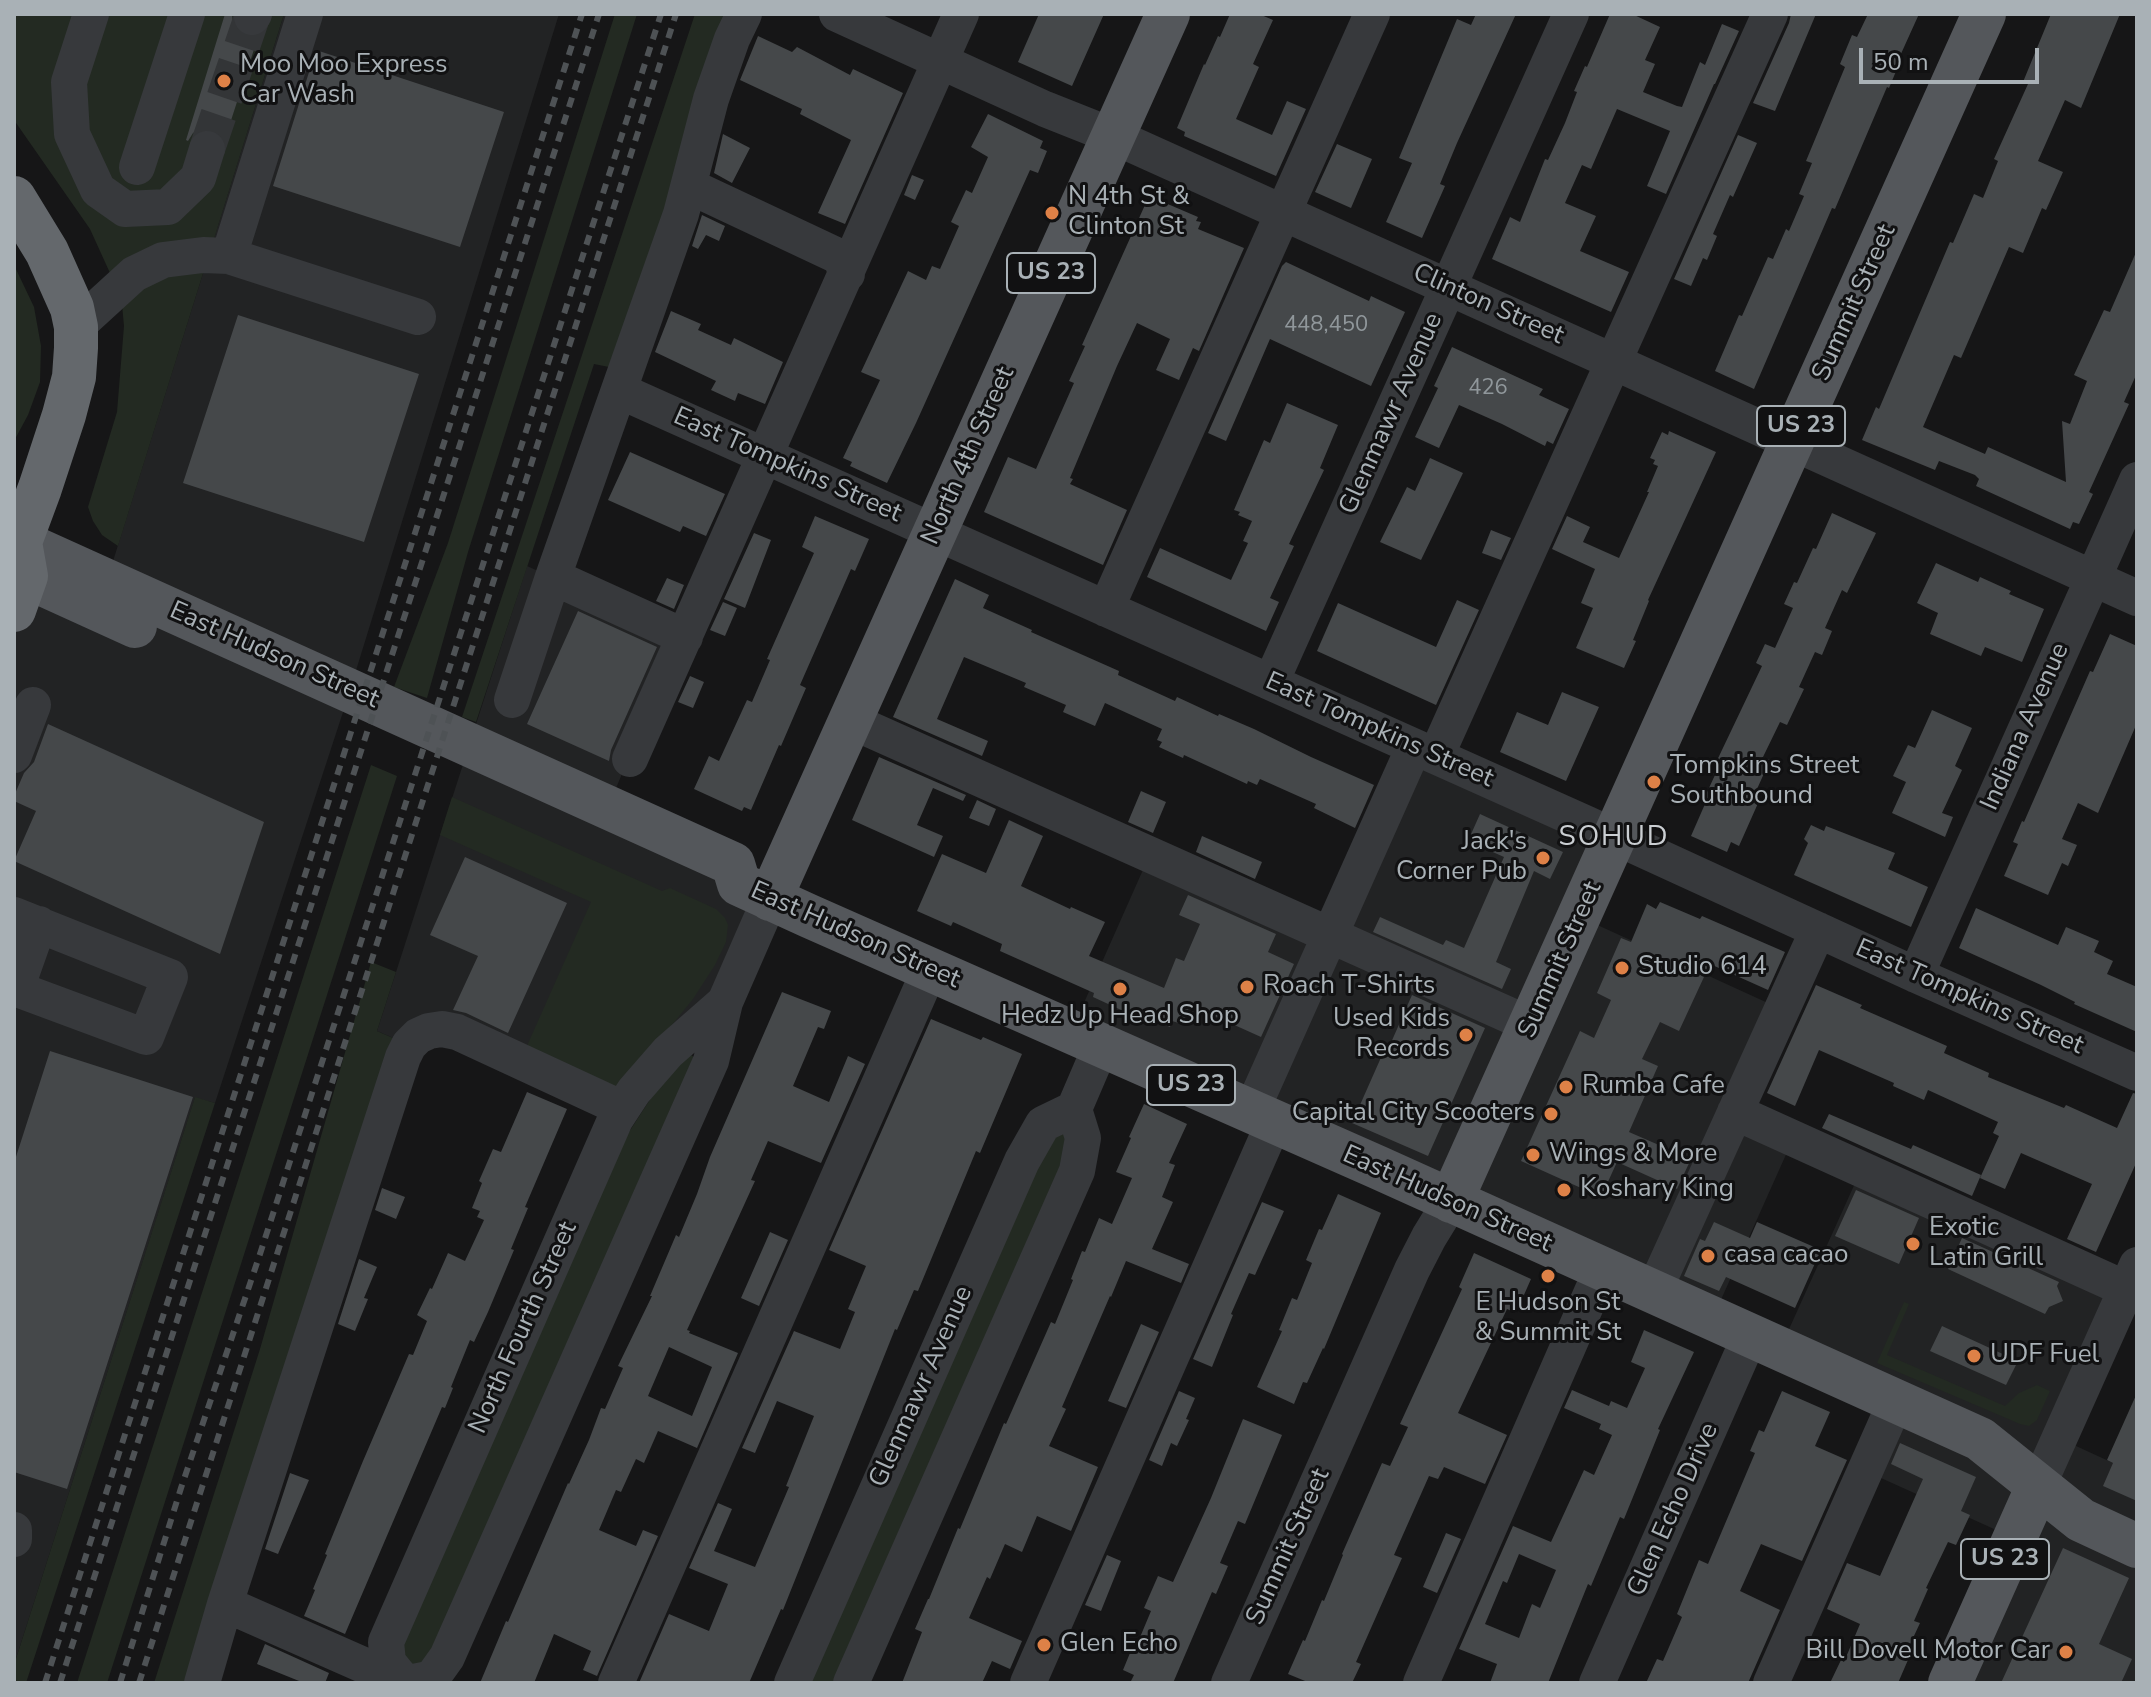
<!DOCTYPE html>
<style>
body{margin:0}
#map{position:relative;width:2151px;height:1697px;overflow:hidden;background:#161617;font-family:"Nunito Sans",sans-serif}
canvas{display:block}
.frame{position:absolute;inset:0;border:16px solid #a9b1b6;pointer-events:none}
.scale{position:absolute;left:1859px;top:48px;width:180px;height:36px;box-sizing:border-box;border:4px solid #a9b1b6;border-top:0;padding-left:10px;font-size:24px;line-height:28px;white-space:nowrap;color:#a9b1b6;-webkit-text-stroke:6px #111112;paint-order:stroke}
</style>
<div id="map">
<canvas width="2151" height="1697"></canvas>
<div class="frame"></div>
<div class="scale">50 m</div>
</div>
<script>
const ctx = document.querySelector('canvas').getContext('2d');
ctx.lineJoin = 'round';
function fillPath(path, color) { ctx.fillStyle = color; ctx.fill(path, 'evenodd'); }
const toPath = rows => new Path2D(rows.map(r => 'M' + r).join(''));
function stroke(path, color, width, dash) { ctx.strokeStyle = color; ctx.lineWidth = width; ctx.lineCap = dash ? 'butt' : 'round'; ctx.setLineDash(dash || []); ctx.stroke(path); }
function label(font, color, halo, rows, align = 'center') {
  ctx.font = font + ' "Nunito Sans",sans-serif'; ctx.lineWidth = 6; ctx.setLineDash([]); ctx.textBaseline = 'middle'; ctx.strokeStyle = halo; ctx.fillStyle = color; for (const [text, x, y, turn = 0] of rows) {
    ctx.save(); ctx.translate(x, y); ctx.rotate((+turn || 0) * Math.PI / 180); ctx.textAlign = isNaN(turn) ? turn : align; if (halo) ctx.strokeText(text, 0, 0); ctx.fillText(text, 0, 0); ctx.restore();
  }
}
const built = toPath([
 [284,14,559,14,345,706,215,1103,195,1098,14,1665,14,597,104,590],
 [527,566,681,635,602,821,770,899,725,1002,634,1091,457,1032,409,1045,377,1031],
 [1414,747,1616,837,1580,917,1781,1009,1739,1104,1797,1130,1711,1322,1071,1032,1150,854,1330,935],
 [1861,1170,2130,1291,2063,1440,2137,1474,2137,1683,1950,1683,2014,1538,1861,1469,1891,1400,1780,1349]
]);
const green = toPath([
 [14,14,284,14,213,242,110,273,90,229,14,120],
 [615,14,637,14,468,552,427,698,394,687,448,543],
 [695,14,726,14,619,369,594,364,476,722,462,717],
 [14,265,34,307,41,346,40,382,28,415,14,441],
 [205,267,118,546,102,535,93,521,88,507,117,412,124,326,122,304,151,275],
 [371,765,397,776,107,1683,77,1683],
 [452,797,662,891,670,888,716,909,725,918,728,925,726,942,715,965,693,999,658,1042,614,1090,526,1048,591,902,440,835],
 [371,962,396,972,377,1031,409,1045,195,1683,154,1683,260,1349],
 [691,1055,695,1058,434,1664,418,1674,394,1656,605,1169,673,1064],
 [195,1097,215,1103,26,1683,14,1683,14,1665],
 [1064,1131,1071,1151,840,1683,802,1683,1039,1147],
 [1904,1302,1909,1304,1887,1355,2005,1406,2019,1393,2037,1385,2050,1391,2037,1420,2029,1426,2020,1424,1877,1363]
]);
const building = toPath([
 [225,14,232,14,233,26,240,34,250,38,258,37,225,139,222,134,214,129,203,128,193,133,188,141,186,140],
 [1039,14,1104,14,1072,86,1018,62],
 [1230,14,1259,14,1273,20,1253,64,1259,67,1236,119,1272,135,1287,101,1306,109,1276,176,1184,136,1185,132,1177,128,1204,64,1205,65,1218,36,1220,37],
 [1476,14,1516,14,1457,143,1440,184,1445,186,1422,238,1386,222,1412,163,1399,158,1457,19,1471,25],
 [1610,14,1632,14,1660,27,1645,60,1655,64,1643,92,1677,106,1682,107,1700,62,1705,65,1722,24,1739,31,1715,84,1714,84,1666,194,1647,186,1670,131,1617,109,1591,169,1582,165,1565,203,1596,216,1580,251,1629,272,1611,312,1492,259,1510,217,1520,222,1545,159,1548,160,1565,123,1577,92,1574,91,1585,66,1587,67],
 [1791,14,1816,14,1775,111,1753,103,1789,23],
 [1868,14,1919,14,1900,56,1902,57,1889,88,1887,87,1835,209,1832,208,1754,389,1715,371,1739,315,1742,316,1768,257,1773,259,1786,229,1789,231,1804,196,1799,194,1812,163,1806,161,1845,67,1840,64,1852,35,1857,37],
 [2051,14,2120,14,2081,108,2065,100,2038,161,2063,172,2046,210,2042,208,2023,253,2009,247,1961,358,1954,355,1923,427,1985,454,1988,447,2066,482,2062,421,2070,424,2087,381,2074,375,2104,310,2110,312,2137,250,2137,373,2124,402,2129,404,2089,492,2093,494,2079,524,2073,522,2070,529,1976,486,1979,479,1975,475,1939,461,1935,470,1862,440,1876,407,1879,409,1950,242,1953,243,1974,194,1983,198,1998,161,1994,159,2028,84,2023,82],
 [758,36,792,52,797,47,850,75,853,69,903,93,845,224,818,213,851,140,800,114,802,109,740,80],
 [316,50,504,112,460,247,273,186],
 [988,114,1043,141,1040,148,1047,151,1038,173,1030,170,916,423,887,483,850,466,852,462,843,458,880,380,861,372,908,271,926,280,932,266,940,269,959,226,951,222,966,190,972,193,988,157,971,147],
 [723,134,750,148,732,183,714,173],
 [1738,135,1757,143,1733,197,1730,195,1713,234,1717,236,1707,260,1703,258,1691,286,1674,279],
 [1337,144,1372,159,1351,208,1315,192],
 [912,175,924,180,915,200,904,195],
 [1149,196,1198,217,1196,221,1201,222,1198,229,1244,248,1199,351,1193,348,1179,380,1156,370,1170,339,1137,323,1117,366,1070,478,1073,479,1070,484,1127,510,1103,565,984,512,1008,457,1036,469,1074,383,1069,381,1085,346,1082,345],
 [702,215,725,226,719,241,706,235,698,249,692,246],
 [1286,262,1369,301,1371,296,1405,312,1371,386,1270,339,1226,441,1208,433,1282,266],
 [671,311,701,324,698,330,731,345,734,338,783,362,765,404,738,393,735,401,711,390,716,381,655,352],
 [238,315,419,374,364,542,183,483],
 [1452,347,1543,389,1539,395,1569,409,1553,444,1547,441,1545,446,1502,424,1459,405,1439,448,1415,437,1438,388,1434,386],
 [1287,403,1338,425,1320,468,1324,470,1289,544,1294,546,1270,598,1279,602,1266,631,1147,577,1160,548,1231,580,1248,543,1243,541,1252,521,1238,515,1240,512,1234,510,1264,440,1270,443],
 [1669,431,1716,452,1648,600,1649,601,1633,640,1636,641,1624,668,1576,648,1593,608,1581,603,1595,569,1552,549,1567,516,1590,527,1583,542,1619,558,1649,492,1647,492,1658,466,1653,464,1655,460,1650,458,1662,432,1668,435],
 [630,452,725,494,706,536,683,526,680,532,608,500],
 [1430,458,1463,473,1421,560,1380,542,1407,487,1415,491],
 [1832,513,1876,533,1847,593,1842,590,1825,628,1832,631,1822,655,1815,652,1799,687,1804,689,1787,725,1780,722,1763,757,1770,760,1753,798,1759,801,1739,846,1731,842,1727,852,1691,836,1705,804,1702,803,1715,775,1711,773,1762,666,1756,663,1765,644,1775,648,1793,608,1784,604,1794,582,1797,583,1813,548,1816,549],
 [815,516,869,539,855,571,851,569,800,685,806,688,781,746,779,745,751,810,744,807,742,811,694,789,709,756,719,761,747,700,752,702,770,660,767,659,814,553,802,547],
 [1491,530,1511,538,1501,560,1482,553],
 [754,533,771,540,745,608,724,599],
 [1936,563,1978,582,1980,577,2011,591,2009,594,2044,609,2022,662,1985,647,1981,656,1930,634,1938,613,1917,603],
 [667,578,684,585,674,609,656,601],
 [955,579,989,595,983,608,1032,630,1031,632,1119,671,1118,675,1175,701,1177,697,1218,716,1219,714,1254,729,1311,757,1374,785,1355,828,1314,808,1316,804,1260,779,1257,785,1248,781,1247,784,1184,755,1183,758,1159,747,1162,742,1157,740,1162,729,1105,703,1095,726,1063,712,1066,705,1024,687,1026,683,964,657,937,719,988,741,982,756,893,717],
 [1457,600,1479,610,1436,705,1317,651,1338,603,1436,647],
 [723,602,737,608,725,636,710,630],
 [578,611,657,647,611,750,609,761,527,724],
 [2110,634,2137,646,2137,723,2098,813,2078,803,2062,839,2077,845,2068,866,2062,863,2048,895,2004,876,2018,844,2013,842,2022,821,2024,822,2090,671,2093,672],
 [690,676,704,682,693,708,678,702],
 [1562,692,1599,707,1566,781,1500,752,1517,712,1548,725],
 [1932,710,1972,728,1955,766,1962,770,1942,813,1953,817,1945,837,1892,813,1906,782,1893,776,1908,745,1915,748],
 [48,724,264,822,220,954,14,861,36,811,14,801,14,796,24,773,34,762],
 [879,757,966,795,963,801,933,788,917,825,943,836,934,857,852,820],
 [1141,791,1166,802,1153,833,1128,822],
 [977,800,996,809,989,826,969,818],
 [1480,814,1563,852,1550,879,1534,871,1496,962,1511,969,1502,989,1373,932,1380,917,1443,945,1446,940,1464,948,1504,857,1468,841],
 [1009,820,1043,836,1021,886,1070,909,1071,907,1105,922,1089,956,1164,988,1176,958,1184,961,1200,924,1179,915,1188,895,1276,934,1268,952,1294,964,1261,1037,1190,1005,1182,1024,1172,1021,1170,1027,1133,1011,1132,1015,1093,997,1094,993,1000,951,1002,944,953,922,951,926,917,911,942,854,986,873],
 [1811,825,1824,831,1826,826,1895,853,1888,869,1928,887,1911,927,1794,875,1808,843,1804,839],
 [1202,836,1262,862,1255,879,1196,852],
 [465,857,567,903,508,1033,466,1013,453,1010,478,956,430,935],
 [1660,902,1700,919,1702,916,1785,952,1768,990,1710,964,1679,1031,1660,1022,1642,1059,1658,1066,1629,1132,1691,1159,1677,1189,1617,1162,1601,1197,1521,1161,1580,1031,1594,1038,1611,1000,1597,993,1621,938,1631,942,1647,904,1656,909],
 [1976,908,2058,945,2066,927,2099,941,2094,952,2113,961,2107,974,2137,987,2137,1032,2074,1004,2075,1002,2041,985,1959,948],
 [1816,985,1862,1005,1860,1008,1947,1046,1944,1053,1989,1073,1988,1077,2064,1108,2066,1105,2117,1128,2133,1093,2137,1094,2137,1161,2096,1252,2067,1239,2092,1184,2021,1153,2005,1189,1980,1178,1999,1136,1993,1133,1998,1122,1928,1090,1924,1100,1893,1086,1894,1083,1819,1050,1795,1106,1767,1093],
 [782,992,831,1011,824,1029,818,1027,793,1086,829,1102,848,1056,865,1064,821,1163,768,1141,751,1180,755,1181,687,1330,690,1331,689,1333,738,1353,697,1448,658,1431,644,1463,636,1459,621,1492,616,1490,599,1530,636,1546,643,1530,658,1536,597,1676,583,1670,591,1651,554,1634,534,1683,480,1683,506,1621,508,1622,568,1483,569,1484,589,1440,601,1408,605,1409,623,1368,618,1366,652,1296,650,1296,676,1235,679,1237,697,1194,710,1157],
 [669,1347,712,1367,692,1416,648,1396],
 [1412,995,1485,1028,1428,1156,1352,1123,1383,1053,1386,1054],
 [931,1019,981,1040,983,1037,1022,1054,980,1153,976,1151,918,1291,914,1290,897,1330,895,1329,783,1610,781,1609,749,1683,639,1683,669,1614,709,1631,728,1584,689,1568,718,1503,732,1509,714,1551,755,1567,789,1487,786,1486,814,1416,777,1401,755,1453,742,1448,794,1331,840,1349,855,1312,848,1309,866,1266,829,1250],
 [50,1051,193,1097,67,1489,14,1472,14,1163],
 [527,1092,567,1109,525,1207,528,1208,511,1249,514,1250,488,1312,474,1342,470,1340,451,1387,453,1388,445,1408,442,1407,345,1634,304,1616,315,1590,313,1589,327,1555,325,1554,363,1461,409,1354,413,1355,427,1321,417,1315,430,1288,432,1289,448,1253,465,1261,484,1220,477,1217,480,1211,472,1208,482,1183,479,1181,493,1149,501,1152],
 [1144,1104,1187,1124,1169,1163,1175,1165,1162,1197,1173,1202,1152,1249,1189,1264,1181,1283,1126,1261,1111,1297,1110,1296,1062,1407,1066,1409,1049,1446,1098,1467,1071,1531,1037,1516,1022,1552,1005,1544,990,1579,987,1577,969,1618,1022,1641,1010,1669,992,1661,982,1683,902,1683,922,1632,915,1629,928,1599,929,1599,958,1528,960,1529,1004,1423,1006,1424,1051,1322,1055,1324,1073,1280,1071,1279,1082,1251,1085,1252,1099,1218,1112,1224,1132,1178,1116,1172,1131,1138,1129,1137],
 [1829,1114,1911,1149,1913,1145,1981,1175,1972,1196,1822,1128],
 [382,1188,405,1197,396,1219,375,1210],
 [1856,1190,1919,1218,1899,1264,1835,1236],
 [1338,1194,1381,1213,1324,1349,1323,1348,1307,1383,1303,1382,1294,1404,1257,1387,1282,1331,1279,1330,1292,1298,1297,1300,1312,1263,1306,1260,1319,1229,1322,1230],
 [1262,1202,1284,1211,1255,1275,1249,1273,1231,1314,1233,1315,1212,1367,1193,1359],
 [1714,1222,1750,1238,1757,1222,1821,1250,1795,1308,1726,1277,1719,1291,1684,1276,1700,1239,1705,1241],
 [770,1232,788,1240,759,1306,741,1298],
 [1962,1238,2059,1282,2057,1286,2063,1301,2049,1307,2045,1314,1948,1269],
 [1474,1253,1531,1279,1516,1313,1507,1309,1458,1413,1507,1435,1485,1484,1444,1467,1438,1479,1429,1476,1394,1555,1402,1558,1356,1662,1361,1664,1352,1683,1310,1683,1288,1674,1303,1640,1305,1641,1322,1600,1324,1601,1343,1555,1342,1554,1382,1463,1390,1466,1408,1427,1400,1424,1462,1289,1459,1287],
 [359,1259,377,1267,364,1298,368,1299,355,1331,338,1324],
 [1141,1324,1159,1332,1126,1408,1108,1401],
 [1942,1326,2018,1361,2006,1385,1930,1351],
 [1644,1330,1694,1352,1658,1429,1660,1430,1635,1492,1624,1519,1620,1517,1591,1586,1588,1584,1548,1683,1490,1683,1497,1664,1459,1649,1513,1526,1551,1542,1584,1470,1594,1475,1612,1435,1599,1429,1601,1424,1564,1408,1572,1390,1609,1406,1611,1401,1627,1408,1645,1368,1631,1362],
 [1519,1554,1556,1570,1540,1608,1532,1604,1519,1638,1485,1624,1503,1581,1507,1583],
 [1179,1391,1195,1398,1186,1419,1189,1420,1177,1446,1171,1443,1162,1466,1149,1460],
 [1782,1391,1830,1412,1815,1446,1847,1460,1802,1561,1761,1544,1740,1591,1780,1610,1748,1683,1646,1683,1657,1659,1663,1661,1682,1617,1677,1614,1699,1560,1708,1564,1755,1453,1750,1451,1759,1430,1764,1432],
 [2137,1393,2137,1501,2103,1486,2113,1463,2107,1460],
 [1243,1419,1282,1435,1245,1524,1238,1521,1220,1563,1228,1566,1216,1594,1212,1592,1173,1683,1130,1683,1134,1675,1123,1670,1130,1653,1133,1654,1151,1611,1144,1608,1158,1576,1173,1582,1211,1498],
 [1900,1443,1976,1477,1961,1511,1970,1515,1956,1545,1948,1542,1926,1588,1928,1589,1914,1621,1920,1623,1907,1651,1911,1653,1898,1683,1830,1683,1841,1660,1844,1662,1860,1624,1827,1609,1847,1563,1880,1576,1923,1479,1891,1464],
 [290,1473,309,1480,278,1554,265,1549],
 [1446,1533,1461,1539,1437,1593,1423,1587],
 [2063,1548,2129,1578,2099,1644,2132,1659,2121,1683,2001,1683],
 [1107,1555,1121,1561,1101,1611,1085,1605],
 [265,1644,329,1673,325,1683,304,1683,257,1664]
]);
const minorTunnel = toPath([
 [207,149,252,17]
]);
const minor = toPath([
 [91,14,69,82,72,134,98,190,125,209,168,207,198,178,207,149],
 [305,14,229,256,418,317],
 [837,14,1045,109,1113,136,2137,598],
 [252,17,254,14],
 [137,167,187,14],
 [689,186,840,257,847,274],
 [76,327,134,274,163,260,203,255,229,256],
 [620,391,1587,824,1916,975,2137,1073],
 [1106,609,1372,14],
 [685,637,553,577,681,214,711,99,732,39,744,14],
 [1271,682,1571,14],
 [512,700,553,577],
 [851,721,1531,1025],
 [14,755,33,705],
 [1436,756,1770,14],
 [630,759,961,14],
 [14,915,170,977,146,1037,14,988],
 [1916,975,2137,480],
 [16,989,39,924],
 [1251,1112,1414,747],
 [1735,1112,2126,1289],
 [1653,1293,1818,930],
 [2038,1486,2137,1265],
 [14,1530,14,1539],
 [225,1604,404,1683],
 [202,1683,225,1604,403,1057,409,1045,418,1036,429,1031,442,1029,457,1032,621,1108],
 [405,1683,388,1662,386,1642,615,1120,634,1091,668,1052,725,1002],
 [408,1683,432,1678,447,1657,711,1061,725,1002,770,899],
 [616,1683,929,971],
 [792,1683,1022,1161,1043,1124,1074,1109],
 [851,1683,1077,1171,1083,1138,1074,1109,1101,1046],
 [1028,1683,1274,1122],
 [1229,1683,1412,1270,1429,1237,1451,1201],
 [1421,1683,1602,1269],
 [1597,1683,1750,1336],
 [1771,1683,1896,1401]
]);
const major = toPath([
 [14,539,733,864,739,884,809,916,1377,1167,1980,1439,2081,1520,2137,1546],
 [14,571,135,626],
 [770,899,1168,14],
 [1451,1201,1984,14],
 [1950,1683,2038,1486]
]);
const highway = toPath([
 [14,198,47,252,72,308,76,327,76,348,74,377,64,415,40,488,20,542,26,576,14,610]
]);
const rail = toPath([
 [45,1683,582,14],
 [60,1683,599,14],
 [120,1683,181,1488,259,1257,661,14],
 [139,1683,676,14]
]);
const markers = [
 [224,81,8,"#de8147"],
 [1052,213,8,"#de8147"],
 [1654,782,8,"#de8147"],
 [1543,858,8,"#de8147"],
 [1622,968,8,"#de8147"],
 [1247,987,8,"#de8147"],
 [1120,989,8,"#de8147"],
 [1466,1035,8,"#de8147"],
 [1566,1087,8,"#de8147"],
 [1551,1114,8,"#de8147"],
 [1533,1155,8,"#de8147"],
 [1564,1190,8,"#de8147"],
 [1913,1244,8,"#de8147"],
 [1708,1256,8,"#de8147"],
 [1548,1276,8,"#de8147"],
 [1974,1356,8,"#de8147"],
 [1044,1645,8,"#de8147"],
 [2066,1652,8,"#de8147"]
];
const numberNames = [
 ["448,450",1326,326],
 ["426",1488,389]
];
const shields = [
 [1051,273,88],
 [1801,426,88],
 [1191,1085,88],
 [2005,1559,88]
];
const shieldNames = [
 ["US 23",1051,273],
 ["US 23",1801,426],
 ["US 23",1191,1085],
 ["US 23",2005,1559]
];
const poiNames = [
 ["Moo Moo Express",240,66],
 ["Car Wash",240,96],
 ["N 4th St &",1068,198],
 ["Clinton St",1068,228],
 ["Tompkins Street",1670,767],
 ["Southbound",1670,797],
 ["Jack's",1527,843,"right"],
 ["Corner Pub",1527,873,"right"],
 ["Studio 614",1638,968],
 ["Roach T-Shirts",1263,987],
 ["Hedz Up Head Shop",1120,1017,"center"],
 ["Used Kids",1450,1020,"right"],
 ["Records",1450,1050,"right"],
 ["Rumba Cafe",1582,1087],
 ["Capital City Scooters",1535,1114,"right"],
 ["Wings & More",1549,1155],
 ["Koshary King",1580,1190],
 ["Exotic",1929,1229],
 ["Latin Grill",1929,1259],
 ["casa cacao",1724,1256],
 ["E Hudson St",1548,1304,"center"],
 ["& Summit St",1548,1334,"center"],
 ["UDF Fuel",1990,1356],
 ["Glen Echo",1060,1645],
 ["Bill Dovell Motor Car",2050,1652,"right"]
];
const streetNames = [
 ["Summit Street",1855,303,-66],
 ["Clinton Street",1488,305,24],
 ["Glenmawr Avenue",1392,414,-66],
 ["North 4th Street",969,456,-66],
 ["East Tompkins Street",787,466,24],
 ["East Hudson Street",274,656,24],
 ["Indiana Avenue",2026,727,-66],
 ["East Tompkins Street",1379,731,24],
 ["East Hudson Street",855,936,24],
 ["Summit Street",1561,960,-66],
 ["East Tompkins Street",1969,998,24],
 ["East Hudson Street",1447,1200,24],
 ["North Fourth Street",524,1328,-66],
 ["Glenmawr Avenue",922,1387,-66],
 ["Glen Echo Drive",1674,1510,-66],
 ["Summit Street",1289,1547,-66]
];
const neighbourhoodNames = [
 ["SOHUD",1614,838]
];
fillPath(built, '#222324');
fillPath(green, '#232a22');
fillPath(building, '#45484a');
stroke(minorTunnel, '#333537', 36, [36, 18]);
stroke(minor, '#37393c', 36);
stroke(major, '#54575b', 44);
stroke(highway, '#64686c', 44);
stroke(rail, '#4e5255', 6, [10, 8]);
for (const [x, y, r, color] of markers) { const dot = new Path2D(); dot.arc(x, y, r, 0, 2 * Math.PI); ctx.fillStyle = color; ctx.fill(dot); stroke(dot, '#111112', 3); }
label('22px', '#90979b', null, numberNames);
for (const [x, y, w] of shields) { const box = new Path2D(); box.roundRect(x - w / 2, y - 20, w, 40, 6); ctx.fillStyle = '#111112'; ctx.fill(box); stroke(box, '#a9b1b6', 2); }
label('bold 24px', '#a9b1b6', null, shieldNames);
label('26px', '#a9b1b6', '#111112', poiNames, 'left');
label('26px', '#a9b1b6', '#111112', streetNames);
ctx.letterSpacing = '2px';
label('28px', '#caced2', '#111112', neighbourhoodNames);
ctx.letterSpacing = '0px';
</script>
